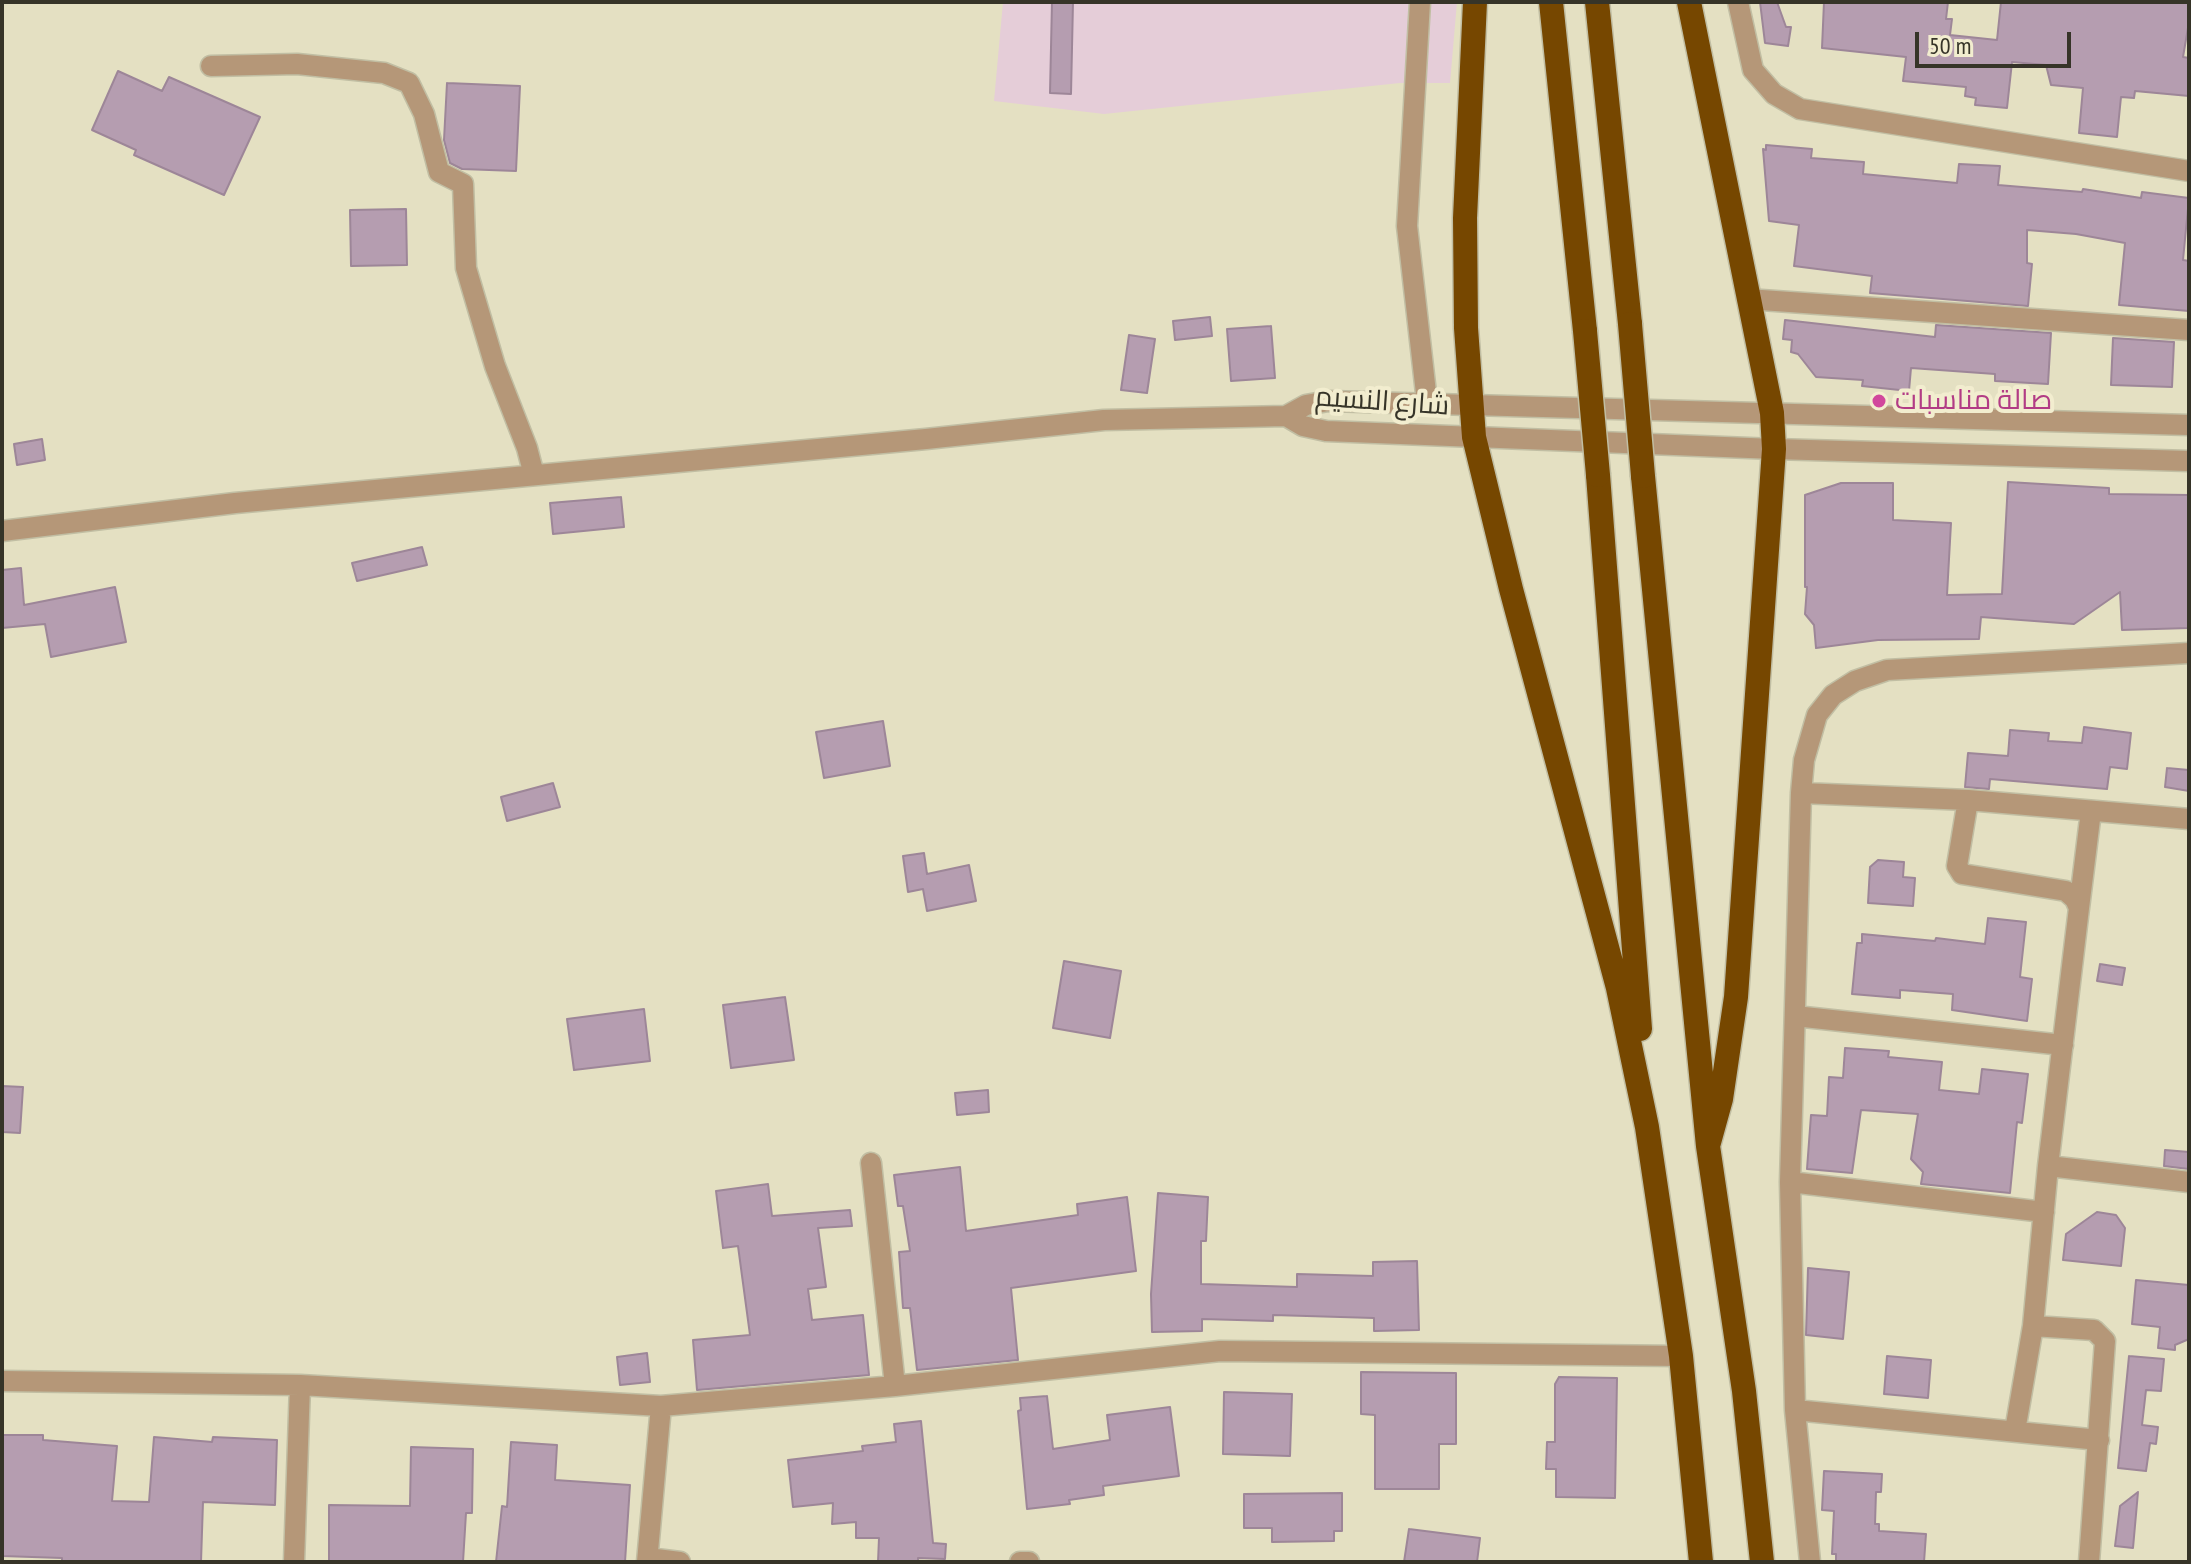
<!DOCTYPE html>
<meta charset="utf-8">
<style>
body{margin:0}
#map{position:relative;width:2191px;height:1564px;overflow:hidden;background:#e4e0c2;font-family:"PT Sans Narrow",sans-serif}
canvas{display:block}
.frame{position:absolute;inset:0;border:4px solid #363428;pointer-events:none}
.scale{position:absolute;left:1915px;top:32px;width:156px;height:36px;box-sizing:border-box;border:4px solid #363428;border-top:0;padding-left:10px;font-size:24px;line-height:28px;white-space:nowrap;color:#363428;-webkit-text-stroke:6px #f2edcf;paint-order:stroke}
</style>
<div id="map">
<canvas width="2191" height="1564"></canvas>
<div class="frame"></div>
<div class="scale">50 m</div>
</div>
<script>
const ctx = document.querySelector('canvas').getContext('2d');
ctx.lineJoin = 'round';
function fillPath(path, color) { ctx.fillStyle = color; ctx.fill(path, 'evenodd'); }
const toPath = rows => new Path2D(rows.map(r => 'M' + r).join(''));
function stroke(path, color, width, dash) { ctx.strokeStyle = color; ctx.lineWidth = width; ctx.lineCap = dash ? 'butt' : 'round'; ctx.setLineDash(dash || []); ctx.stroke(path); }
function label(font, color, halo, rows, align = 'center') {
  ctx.font = font + ' "PT Sans Narrow",Cairo,sans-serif'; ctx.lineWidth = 8; ctx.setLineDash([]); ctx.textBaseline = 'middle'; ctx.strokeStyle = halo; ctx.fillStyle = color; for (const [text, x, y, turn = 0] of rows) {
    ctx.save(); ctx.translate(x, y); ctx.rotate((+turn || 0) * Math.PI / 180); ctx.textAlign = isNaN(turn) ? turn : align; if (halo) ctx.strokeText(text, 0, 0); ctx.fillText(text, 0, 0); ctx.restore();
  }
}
const industrial = toPath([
 [1003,2,1457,2,1450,83,1400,83,1104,114,994,101]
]);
const building = toPath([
 [1052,2,1073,2,1071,94,1050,93,1052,2],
 [1760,2,1777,2,1786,27,1791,27,1788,46,1765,43,1760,2],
 [1824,2,1948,2,1946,19,1952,19,1950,35,1997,40,2001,2,2189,2,2189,22,2183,57,2189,58,2189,96,2135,91,2134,98,2121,97,2117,137,2079,133,2083,88,2051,85,2046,65,2012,62,2007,108,1975,105,1976,98,1965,96,1966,87,1903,81,1906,57,1822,48,1824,2],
 [118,71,162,91,169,77,260,117,224,195,134,155,136,150,92,130,118,71],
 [447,83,520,86,516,171,462,169,450,163,444,140,447,83],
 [1766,145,1812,149,1811,158,1864,162,1863,174,1957,183,1959,164,2000,166,1998,185,2082,192,2083,189,2141,198,2142,192,2189,198,2183,260,2189,261,2189,311,2119,305,2125,243,2076,234,2027,230,2027,263,2032,264,2028,306,1870,293,1872,276,1794,266,1799,225,1769,221,1763,149,1766,150,1766,145],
 [406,209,407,265,351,266,350,210,406,209],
 [1210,317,1212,336,1175,340,1173,321,1210,317],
 [1785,320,1935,337,1936,325,2051,333,2048,384,1995,381,1995,374,1911,368,1909,391,1862,386,1863,380,1816,377,1798,354,1791,352,1792,340,1783,339,1785,320],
 [1271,326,1275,378,1231,381,1227,329,1271,326],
 [1129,335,1155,339,1147,393,1121,390,1129,335],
 [2113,338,2174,342,2172,387,2111,385,2113,338],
 [42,439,45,460,17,465,14,444,42,439],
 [2008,482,2109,488,2109,494,2189,495,2189,628,2122,630,2120,592,2074,624,1981,617,1979,639,1878,640,1816,648,1814,625,1805,614,1807,587,1805,587,1805,495,1841,483,1893,483,1893,520,1951,523,1947,595,2002,594,2008,482],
 [621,497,624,527,553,534,550,503,621,497],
 [422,547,427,565,357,581,352,563,422,547],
 [21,568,24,605,115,587,126,642,51,657,45,624,2,628,2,570,21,568],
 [883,721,890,766,824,778,816,732,883,721],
 [2084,727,2131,733,2127,769,2110,767,2107,789,1990,779,1989,789,1965,787,1968,753,2008,756,2010,730,2049,733,2048,741,2082,743,2084,727],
 [2167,768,2189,770,2189,791,2165,787,2167,768],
 [553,783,560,807,507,821,501,797,553,783],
 [924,853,927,874,969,865,976,901,927,911,923,889,908,892,903,856,924,853],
 [1878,860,1904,862,1903,877,1915,878,1913,906,1868,903,1870,867,1878,860],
 [1988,918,2026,922,2020,977,2032,979,2027,1021,1952,1010,1953,994,1900,990,1900,998,1852,994,1857,943,1862,943,1862,934,1935,941,1936,938,1985,944,1988,918],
 [1064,961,1121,971,1110,1038,1053,1028,1064,961],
 [2100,964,2125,968,2122,985,2097,981,2100,964],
 [785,997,794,1060,731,1068,723,1005,785,997],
 [644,1009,650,1061,574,1070,567,1019,644,1009],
 [1845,1048,1889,1051,1888,1057,1942,1062,1939,1090,1979,1094,1982,1069,2028,1074,2022,1123,2017,1122,2010,1193,1921,1184,1923,1172,1911,1159,1918,1114,1861,1110,1852,1173,1807,1169,1811,1115,1827,1116,1829,1077,1843,1078,1845,1048],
 [2,1086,23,1087,20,1133,2,1132,2,1086],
 [988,1090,989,1112,957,1115,955,1093,988,1090],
 [2165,1150,2189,1152,2189,1169,2164,1166,2165,1150],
 [960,1167,966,1231,1078,1215,1077,1204,1127,1197,1136,1271,1011,1288,1018,1360,917,1370,910,1308,903,1308,899,1252,910,1251,903,1206,898,1206,894,1175,960,1167],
 [768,1184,772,1216,850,1210,852,1226,818,1228,826,1287,808,1289,812,1320,863,1315,869,1375,697,1390,693,1340,750,1335,738,1246,723,1248,716,1191,768,1184],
 [1158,1193,1208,1197,1206,1241,1201,1241,1201,1284,1297,1287,1297,1274,1373,1276,1373,1262,1417,1261,1419,1330,1374,1331,1374,1318,1273,1315,1273,1321,1202,1319,1202,1331,1152,1332,1151,1294,1158,1193],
 [2097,1212,2116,1215,2125,1228,2121,1266,2063,1260,2066,1234,2097,1212],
 [1808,1268,1849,1272,1843,1339,1806,1335,1808,1268],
 [2136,1280,2189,1285,2189,1339,2175,1345,2175,1350,2158,1348,2160,1327,2132,1324,2136,1280],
 [647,1353,650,1382,620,1385,617,1357,647,1353],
 [1887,1356,1931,1360,1928,1398,1884,1394,1887,1356],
 [2129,1356,2164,1359,2161,1391,2146,1390,2142,1425,2158,1427,2156,1444,2150,1443,2146,1471,2118,1468,2129,1356],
 [1361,1372,1456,1373,1456,1444,1439,1444,1439,1489,1375,1489,1375,1415,1361,1414,1361,1372],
 [1559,1377,1617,1378,1615,1498,1556,1497,1556,1469,1546,1469,1547,1442,1555,1442,1555,1384,1559,1377],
 [1224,1392,1292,1394,1290,1456,1223,1454,1224,1392],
 [1047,1396,1053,1449,1110,1440,1107,1415,1170,1407,1179,1476,1103,1486,1104,1495,1069,1500,1070,1504,1027,1509,1018,1411,1021,1410,1020,1398,1047,1396],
 [921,1421,933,1543,946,1544,945,1559,918,1558,918,1562,878,1562,879,1538,856,1538,856,1522,832,1524,833,1503,793,1507,788,1460,863,1451,862,1446,896,1442,894,1424,921,1421],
 [2,1435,43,1435,43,1440,117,1446,112,1501,149,1502,154,1437,212,1442,213,1437,277,1440,275,1505,203,1502,201,1562,62,1562,62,1558,2,1556,2,1435],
 [511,1442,557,1445,555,1480,630,1485,625,1562,496,1562,502,1506,507,1507,511,1442],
 [411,1447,473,1449,472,1513,466,1513,463,1562,329,1562,329,1505,410,1506,411,1447],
 [1824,1471,1882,1474,1881,1492,1876,1492,1875,1524,1879,1524,1879,1531,1926,1534,1924,1562,1836,1562,1836,1554,1832,1554,1834,1511,1822,1510,1824,1471],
 [2138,1492,2133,1548,2115,1546,2120,1506,2138,1492],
 [1342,1493,1342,1531,1334,1531,1334,1541,1272,1542,1272,1528,1244,1528,1244,1494,1342,1493],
 [1409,1529,1480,1538,1477,1562,1404,1562,1409,1529]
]);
const minor = toPath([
 [1420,2,1407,226,1427,402],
 [1738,2,1753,70,1774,94,1800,109,2189,171],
 [211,66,297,64,384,73,409,83,424,114,439,172,463,184,466,268,495,366,527,448,534,475],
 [1747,299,2189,330],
 [1286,416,1303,426,1326,431,1774,449,2189,461],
 [2,531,235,503,926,439,1104,420,1286,416,1306,405,1328,401,2189,425],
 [1801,793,1968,800],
 [2079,908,2091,811],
 [1795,1016,2063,1045],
 [871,1163,895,1386],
 [2048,1166,2189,1182],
 [1790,1182,2044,1212],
 [2033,1326,2094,1330,2105,1341,2089,1562],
 [2,1381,300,1385,661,1406,895,1386,1220,1351,1681,1356],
 [1795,1410,2099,1440],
 [2015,1431,2033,1326,2048,1166,2079,908,2075,899,2066,891,1962,874,1957,866,1968,800,2189,819],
 [648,1558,680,1562],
 [294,1562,300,1385],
 [647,1562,661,1406],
 [1020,1562,1029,1562],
 [1810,1562,1795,1410,1790,1182,1801,793,1804,760,1817,715,1833,695,1855,681,1887,670,2189,653]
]);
const highway = toPath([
 [1475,2,1465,218,1466,328,1474,437,1511,589,1618,988,1647,1127,1681,1356,1701,1562],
 [1551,2,1585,331],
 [1597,2,1630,324],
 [1689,2,1772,413,1774,449,1736,997,1721,1099,1708,1146],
 [1598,475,1640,1029],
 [1643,476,1708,1146,1744,1391,1762,1562]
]);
const highwayBridge = toPath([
 [1630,324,1643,476],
 [1585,331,1598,475]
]);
const markers = [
 [1879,401,8,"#d1479c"]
];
const hotelNames = [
 ["صالة مناسبات",1895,401]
];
const streetNames = [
 ["شارع النسيم",1382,402,4]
];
fillPath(industrial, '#e5cdd8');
fillPath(building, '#b59db0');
stroke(building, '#9d8698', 2);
stroke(minor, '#c1bea3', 23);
stroke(highway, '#c1bea3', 27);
stroke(minor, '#b59778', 20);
stroke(highway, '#764700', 24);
stroke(highwayBridge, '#c1bea3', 27, []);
stroke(highwayBridge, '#764700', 24);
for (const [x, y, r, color] of markers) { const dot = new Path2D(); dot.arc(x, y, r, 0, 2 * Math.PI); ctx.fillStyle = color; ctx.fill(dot); stroke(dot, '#f2edcf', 3); }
label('28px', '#b23c85', '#f2edcf', hotelNames, 'left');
label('28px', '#363428', '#f2edcf', streetNames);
</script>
